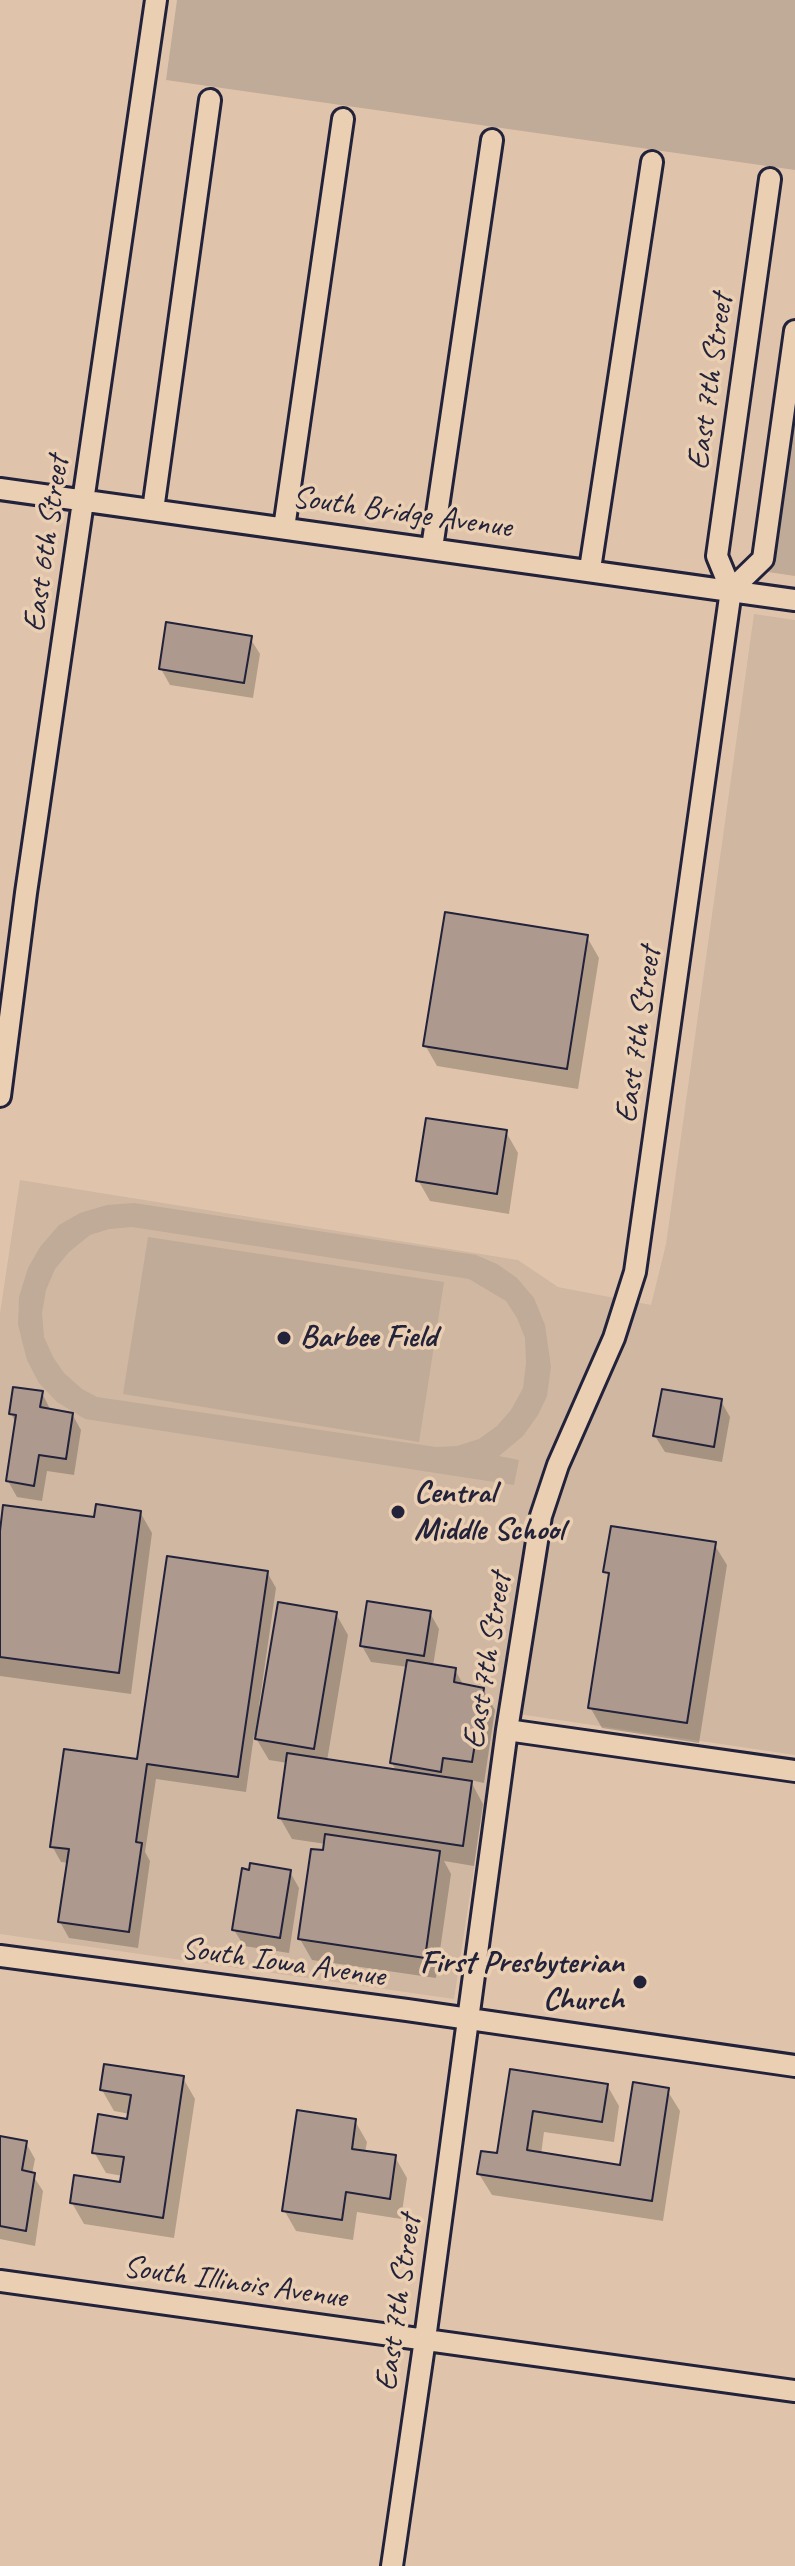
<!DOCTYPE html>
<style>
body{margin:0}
canvas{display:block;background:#dfc4ab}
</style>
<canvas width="795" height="2566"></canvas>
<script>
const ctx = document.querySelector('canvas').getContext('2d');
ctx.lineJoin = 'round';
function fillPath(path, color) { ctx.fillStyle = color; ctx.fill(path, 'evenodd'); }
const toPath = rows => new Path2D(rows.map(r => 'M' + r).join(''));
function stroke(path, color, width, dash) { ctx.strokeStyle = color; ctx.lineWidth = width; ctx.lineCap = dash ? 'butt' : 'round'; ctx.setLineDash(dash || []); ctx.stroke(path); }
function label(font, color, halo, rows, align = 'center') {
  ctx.font = font + ' Caveat,sans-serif'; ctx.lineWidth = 7; ctx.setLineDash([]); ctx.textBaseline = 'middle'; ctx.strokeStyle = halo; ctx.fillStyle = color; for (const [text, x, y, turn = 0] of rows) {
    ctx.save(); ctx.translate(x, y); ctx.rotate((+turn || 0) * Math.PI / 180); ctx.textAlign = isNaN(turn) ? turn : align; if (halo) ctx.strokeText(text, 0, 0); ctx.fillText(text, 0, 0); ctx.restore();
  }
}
const built = toPath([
 [754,614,795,620,795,1755,498,1711,454,1999,0,1934,0,1313,20,1180,518,1260,558,1287,651,1305,666,1244]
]);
const green = toPath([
 [177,0,795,0,795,170,166,80],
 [795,374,795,576,768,572],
 [134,1203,476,1255,497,1264,517,1278,534,1298,545,1325,551,1367,547,1396,538,1415,523,1436,499,1456,519,1460,514,1485,85,1419,57,1402,39,1383,27,1360,22,1341,18,1324,19,1297,28,1268,40,1247,59,1225,80,1213,107,1205],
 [132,1227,469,1279,506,1301,517,1318,525,1338,526,1363,523,1388,511,1410,497,1426,479,1439,457,1446,436,1447,97,1397,82,1389,64,1373,53,1357,44,1337,42,1313,46,1290,55,1269,69,1252,90,1235,109,1229],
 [148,1237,444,1282,419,1442,123,1394]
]);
const shadow = toPath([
 [250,638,260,654,253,698,170,685,161,669],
 [587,937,599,958,578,1089,437,1066,425,1045],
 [506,1132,518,1153,509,1214,430,1201,418,1180],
 [42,1393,51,1411,72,1414,81,1430,74,1475,47,1471,42,1501,17,1497,8,1481,17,1424,11,1414],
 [721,1401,730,1417,722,1462,665,1452,655,1436],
 [140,1512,152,1533,131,1694,0,1676,0,1545,96,1519],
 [714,1544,727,1565,699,1743,602,1728,590,1707,610,1579,606,1571],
 [267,1572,276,1588,259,1706,263,1706,336,1614,348,1635,327,1761,397,1772,392,1763,408,1667,371,1662,362,1646,430,1613,439,1629,433,1666,455,1670,464,1686,483,1689,495,1710,484,1783,470,1780,483,1804,474,1866,444,1861,451,1874,436,1978,312,1960,300,1939,326,1844,292,1839,280,1818,288,1763,269,1760,254,1735,246,1792,156,1779,145,1852,150,1861,138,1948,69,1938,60,1922,69,1863,61,1862,52,1846,139,1761],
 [290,1872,299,1888,289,1953,244,1946,234,1930],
 [512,2071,607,2085,619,2106,614,2142,544,2132,541,2155,622,2167,667,2090,680,2111,663,2221,492,2195,479,2174,499,2155],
 [183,2078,195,2099,174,2238,84,2224,72,2203,122,2184,123,2176,106,2173,94,2152,129,2121,130,2114,114,2111,102,2090],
 [355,2121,367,2142,365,2153,395,2157,407,2178,401,2219,357,2212,353,2240,296,2231,284,2210],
 [0,2138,26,2143,35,2159,32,2174,43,2191,35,2246,0,2239]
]);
const building = toPath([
 [166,622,252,636,244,683,159,669,166,622],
 [445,912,588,935,567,1069,423,1046,445,912],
 [426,1118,507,1130,497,1194,416,1181,426,1118],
 [13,1387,43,1391,40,1407,73,1413,66,1459,39,1455,34,1486,6,1481,16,1415,9,1414,13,1387],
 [662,1389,722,1399,714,1447,653,1436,662,1389],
 [96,1504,141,1511,119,1673,0,1657,0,1531,3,1505,94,1517,96,1504],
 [611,1526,716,1542,687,1723,588,1708,609,1573,603,1572,611,1526],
 [167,1556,268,1571,238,1777,147,1764,136,1842,142,1843,129,1932,58,1922,69,1849,50,1847,64,1749,137,1759,167,1556],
 [367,1601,431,1611,424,1656,360,1646,367,1601],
 [278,1602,337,1612,314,1749,255,1739,278,1602],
 [407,1660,456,1668,454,1682,484,1688,472,1762,443,1758,441,1772,390,1763,407,1660],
 [287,1753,472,1781,463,1846,278,1818,287,1753],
 [325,1834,440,1851,425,1958,298,1939,311,1849,323,1850,325,1834],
 [250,1863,291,1870,280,1938,232,1930,242,1868,249,1870,250,1863],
 [104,2064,184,2076,163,2218,70,2203,74,2175,120,2182,124,2157,92,2153,98,2114,127,2119,131,2095,100,2090,104,2064],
 [510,2069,608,2084,602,2122,533,2111,527,2150,620,2165,633,2082,669,2088,652,2201,477,2174,481,2151,497,2153,510,2069],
 [297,2110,356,2119,352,2149,396,2155,390,2199,346,2192,342,2220,282,2211,297,2110],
 [0,2136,27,2141,22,2170,35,2173,26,2231,0,2226,0,2136]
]);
const minor = toPath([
 [0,489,795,600],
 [153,510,210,100],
 [284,528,343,119],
 [432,548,492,140],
 [590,569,652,162],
 [731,590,763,559,795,331],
 [0,1096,26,893,156,0],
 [507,1730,795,1771],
 [0,1956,407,2010,795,2066],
 [0,2281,795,2391],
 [392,2566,425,2339,507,1730,541,1516,558,1465,614,1338,635,1272,731,590,717,556,770,179]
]);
const markers = [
 [284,1338,8,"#22223b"],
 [398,1512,8,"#22223b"],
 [640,1982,8,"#22223b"]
];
const streetNames = [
 ["East 7th Street",711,382,-82],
 ["South Bridge Avenue",402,513,8],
 ["East 6th Street",47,544,-82],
 ["East 7th Street",639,1035,-82],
 ["East 7th Street",488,1661,-81],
 ["South Iowa Avenue",283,1963,8],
 ["South Illinois Avenue",235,2283,8],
 ["East 7th Street",399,2303,-82]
];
const poiNames = [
 ["Barbee Field",300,1338],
 ["Central",414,1494],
 ["Middle School",414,1531],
 ["First Presbyterian",624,1964,"right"],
 ["Church",624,2001,"right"]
];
fillPath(built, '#d0b7a2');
fillPath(green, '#c0aa98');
fillPath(shadow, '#0003');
fillPath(building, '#ad998d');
stroke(building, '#22223b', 2);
stroke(minor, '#22223b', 26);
stroke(minor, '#ebcfb2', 20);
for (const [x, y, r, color] of markers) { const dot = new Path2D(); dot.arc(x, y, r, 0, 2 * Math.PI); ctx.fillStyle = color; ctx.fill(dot); stroke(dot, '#ebcfb2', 3); }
label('32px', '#22223b', '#ebcfb2', streetNames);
label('bold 32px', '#22223b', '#ebcfb2', poiNames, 'left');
</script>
